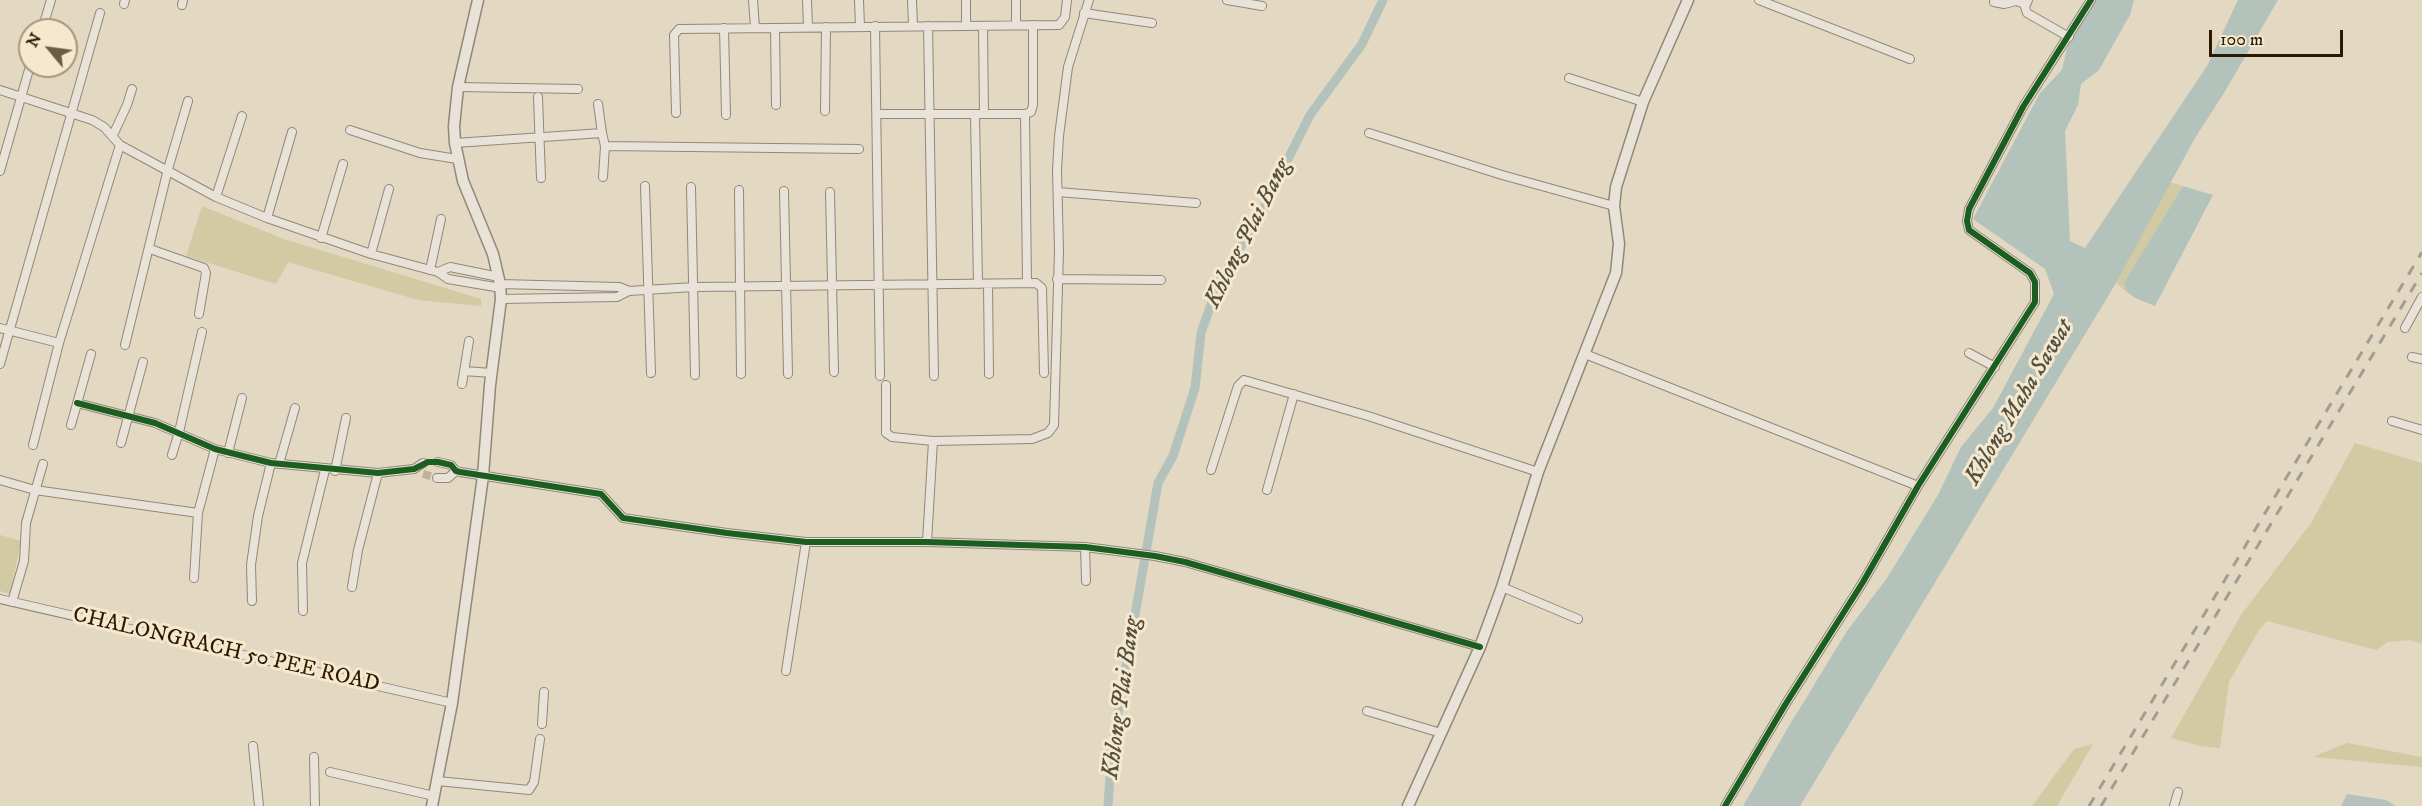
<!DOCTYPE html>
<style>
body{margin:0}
#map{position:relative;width:2422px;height:806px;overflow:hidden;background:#e3d8c2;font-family:"IM FELL DW Pica",serif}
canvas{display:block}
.north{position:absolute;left:18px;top:18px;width:60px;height:60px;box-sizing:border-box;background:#f6e8cf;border:2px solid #a5967c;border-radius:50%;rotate:299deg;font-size:16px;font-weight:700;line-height:24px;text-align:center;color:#2b1a00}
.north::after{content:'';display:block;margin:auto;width:21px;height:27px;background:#6b5c44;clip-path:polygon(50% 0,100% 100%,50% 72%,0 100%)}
.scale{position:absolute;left:2209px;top:30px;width:134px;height:27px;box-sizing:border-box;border:3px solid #2b1a00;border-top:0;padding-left:8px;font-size:18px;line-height:21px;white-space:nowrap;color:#2b1a00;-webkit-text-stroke:4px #f6e8cf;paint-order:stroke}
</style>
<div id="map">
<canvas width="2422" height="806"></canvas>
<div class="north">N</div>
<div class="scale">100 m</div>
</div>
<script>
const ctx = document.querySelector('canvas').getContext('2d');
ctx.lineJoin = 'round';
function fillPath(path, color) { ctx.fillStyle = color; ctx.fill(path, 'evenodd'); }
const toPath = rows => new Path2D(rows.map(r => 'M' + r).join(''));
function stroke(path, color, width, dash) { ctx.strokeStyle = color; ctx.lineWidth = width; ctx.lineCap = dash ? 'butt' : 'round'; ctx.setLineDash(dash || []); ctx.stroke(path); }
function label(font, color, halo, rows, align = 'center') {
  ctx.font = font + ' "IM FELL DW Pica",serif'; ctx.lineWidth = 6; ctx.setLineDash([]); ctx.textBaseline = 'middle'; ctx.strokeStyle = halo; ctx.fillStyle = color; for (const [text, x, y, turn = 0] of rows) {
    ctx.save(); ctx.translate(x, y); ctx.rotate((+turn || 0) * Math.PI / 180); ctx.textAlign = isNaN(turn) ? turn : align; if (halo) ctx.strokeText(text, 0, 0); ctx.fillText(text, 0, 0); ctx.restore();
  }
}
const green = toPath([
 [2170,182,2183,186,2125,283,2127,292,2116,283],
 [202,206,284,239,481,299,481,306,418,300,288,262,276,284,186,256],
 [2355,443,2422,463,2422,644,2410,640,2388,642,2376,650,2267,621,2259,630,2229,682,2220,748,2200,746,2171,738,2241,615,2311,523],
 [0,535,21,541,10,594,0,591],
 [2347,743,2422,757,2422,767,2313,757],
 [2093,744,2057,806,2032,806,2074,749]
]);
const water = toPath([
 [2096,0,2134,0,2130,15,2099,70,2081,84,2078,105,2065,131,2070,241,2085,248,2207,66,2238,0,2278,0,2224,93,2195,138,2116,283,1800,806,1743,806,1786,731,1847,631,1887,578,1938,495,1961,447,1993,408,2054,294,2045,269,1973,219,2040,93,2062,70,2067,48],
 [2183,186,2213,195,2155,306,2135,298,2127,292,2124,283],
 [2347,794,2386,800,2396,806,2341,806]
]);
const canal = toPath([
 [1108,806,1112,747,1158,483,1173,456,1195,388,1201,333,1219,282,1260,215,1310,115,1362,44,1383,0]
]);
const minorTunnel = toPath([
 [423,474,437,478]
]);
const minor = toPath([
 [753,0,755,28],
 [807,0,808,27],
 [859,0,860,27],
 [912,0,913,26],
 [1227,0,1262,6],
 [1759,0,1910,59],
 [2028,0,2025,7,2027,13,2069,37],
 [1994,2,2004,4,2016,1,2025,4],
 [124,4,125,0],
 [182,5,183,0],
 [1084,13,1152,23],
 [1016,25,1016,0],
 [875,26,880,376],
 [928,26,934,376],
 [966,26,966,0],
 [983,26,984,114],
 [724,28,726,115],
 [775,28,776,105],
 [42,30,51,0],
 [1569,78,1643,102],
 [458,87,578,89],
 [0,90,92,120,104,127,120,145,216,197,267,218,371,254,438,272,448,279,501,288],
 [538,97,541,178],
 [825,111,826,27],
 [676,113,674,35,679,29,1059,25,1065,17,1067,0],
 [877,114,1025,114,1031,112,1033,105,1033,25],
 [975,114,978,284],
 [1025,114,1027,283],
 [350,130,420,153,457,159],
 [602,133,605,146,603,177],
 [1369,133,1502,175,1614,206],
 [113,135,127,105,132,89],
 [455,143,602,133,598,104],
 [605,146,859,149],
 [0,171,30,66],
 [645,186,651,373],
 [691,187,695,375],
 [739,190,741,374],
 [784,191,788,374],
 [830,192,834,372],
 [1058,192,1196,203],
 [216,197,242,116],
 [267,218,292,132],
 [321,238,343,164],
 [150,249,204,268,206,273,199,314],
 [371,254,389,189],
 [430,270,441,219],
 [438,272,450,267,499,277],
 [1057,279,1161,280],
 [500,284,619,287,629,291],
 [988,284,989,374],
 [501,299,617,297,629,291,694,287,1036,283,1042,288,1044,373],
 [0,328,59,343],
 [2405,328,2422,297],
 [125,345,168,169,188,101],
 [1969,353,1995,367],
 [1585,354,1918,486],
 [2412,357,2422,359],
 [0,364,100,13],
 [464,371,492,373],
 [462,384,469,341],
 [886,385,886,433,892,437,933,441],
 [77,403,155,423,215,449,271,463,378,473,414,469,423,463],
 [2392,421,2422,430],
 [71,425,91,354],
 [121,443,143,362],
 [33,445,59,343,120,145],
 [228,453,242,398],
 [172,455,179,432,202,332],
 [438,462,451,465,456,471,460,472,601,494,623,518,727,533,806,542,927,542,1085,547,1155,556,1185,562,1480,647],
 [279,464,295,408],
 [1211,470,1238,386,1244,380,1368,416,1538,472],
 [335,471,346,418],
 [437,478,448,478,456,471],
 [0,480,35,490,198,513],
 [1267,490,1294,394],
 [927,542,933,441,1032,439,1048,433,1054,425,1059,251,1057,170,1059,136,1068,67,1089,0],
 [1085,547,1086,581],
 [194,578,198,513,215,449],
 [352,587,358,550,378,473],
 [1502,587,1578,619],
 [0,599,452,703],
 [252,601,251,565,258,516,271,463],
 [12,602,24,561,26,523,43,464],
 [303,611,302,563,325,470],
 [786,671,806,542],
 [1367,711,1441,733],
 [542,724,544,692],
 [253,746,259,806],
 [314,757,315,806],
 [330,772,434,796],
 [438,781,529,790,534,782,540,739],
 [1725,806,1785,705,1863,582,1918,486,2035,302,2035,282,2030,273,1969,230,1967,221,1969,209,2023,107,2091,0],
 [2174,806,2178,792]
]);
const tertiary = toPath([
 [432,806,452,703,483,476,490,385,501,299,500,284,493,254,463,181,455,143,454,126,458,87,478,0],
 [1408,806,1480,647,1502,587,1538,472,1616,273,1619,244,1614,206,1616,187,1643,102,1688,0]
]);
const rail = toPath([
 [2089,806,2422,252],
 [2101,806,2422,273]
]);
const cycleway = toPath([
 [77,403,155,423,215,449,271,463,378,473,414,469,428,462,438,462,451,465,456,471,460,472,601,494,623,518,727,533,806,542,927,542,1085,547,1155,556,1185,562,1480,647],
 [1725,806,1785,705,1863,582,1918,486,2035,302,2035,282,2030,273,1969,230,1967,221,1969,209,2023,107,2091,0]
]);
const streetNames = [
 ["CHALONGRACH 50 PEE ROAD",226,651,13]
];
const waterNames = [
 ["Khlong Plai Bang",1249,234,-63],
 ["Khlong Maha Sawat",2020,403,-59],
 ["Khlong Plai Bang",1123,698,-82]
];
fillPath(green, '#d1caa2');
fillPath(water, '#b3c2ba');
stroke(canal, '#b3c2ba', 9);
stroke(minorTunnel, '#beb29b', 8, [8, 4]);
stroke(minor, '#908878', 10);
stroke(tertiary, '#908878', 13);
stroke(minor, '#e8e2d8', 8);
stroke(tertiary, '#e8e2d8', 10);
stroke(rail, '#a39c92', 3, [10, 10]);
stroke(cycleway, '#1b5e20', 6);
label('22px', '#2b1a00', '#f6e8cf', streetNames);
label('italic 24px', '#535240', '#f6e8cf', waterNames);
</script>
